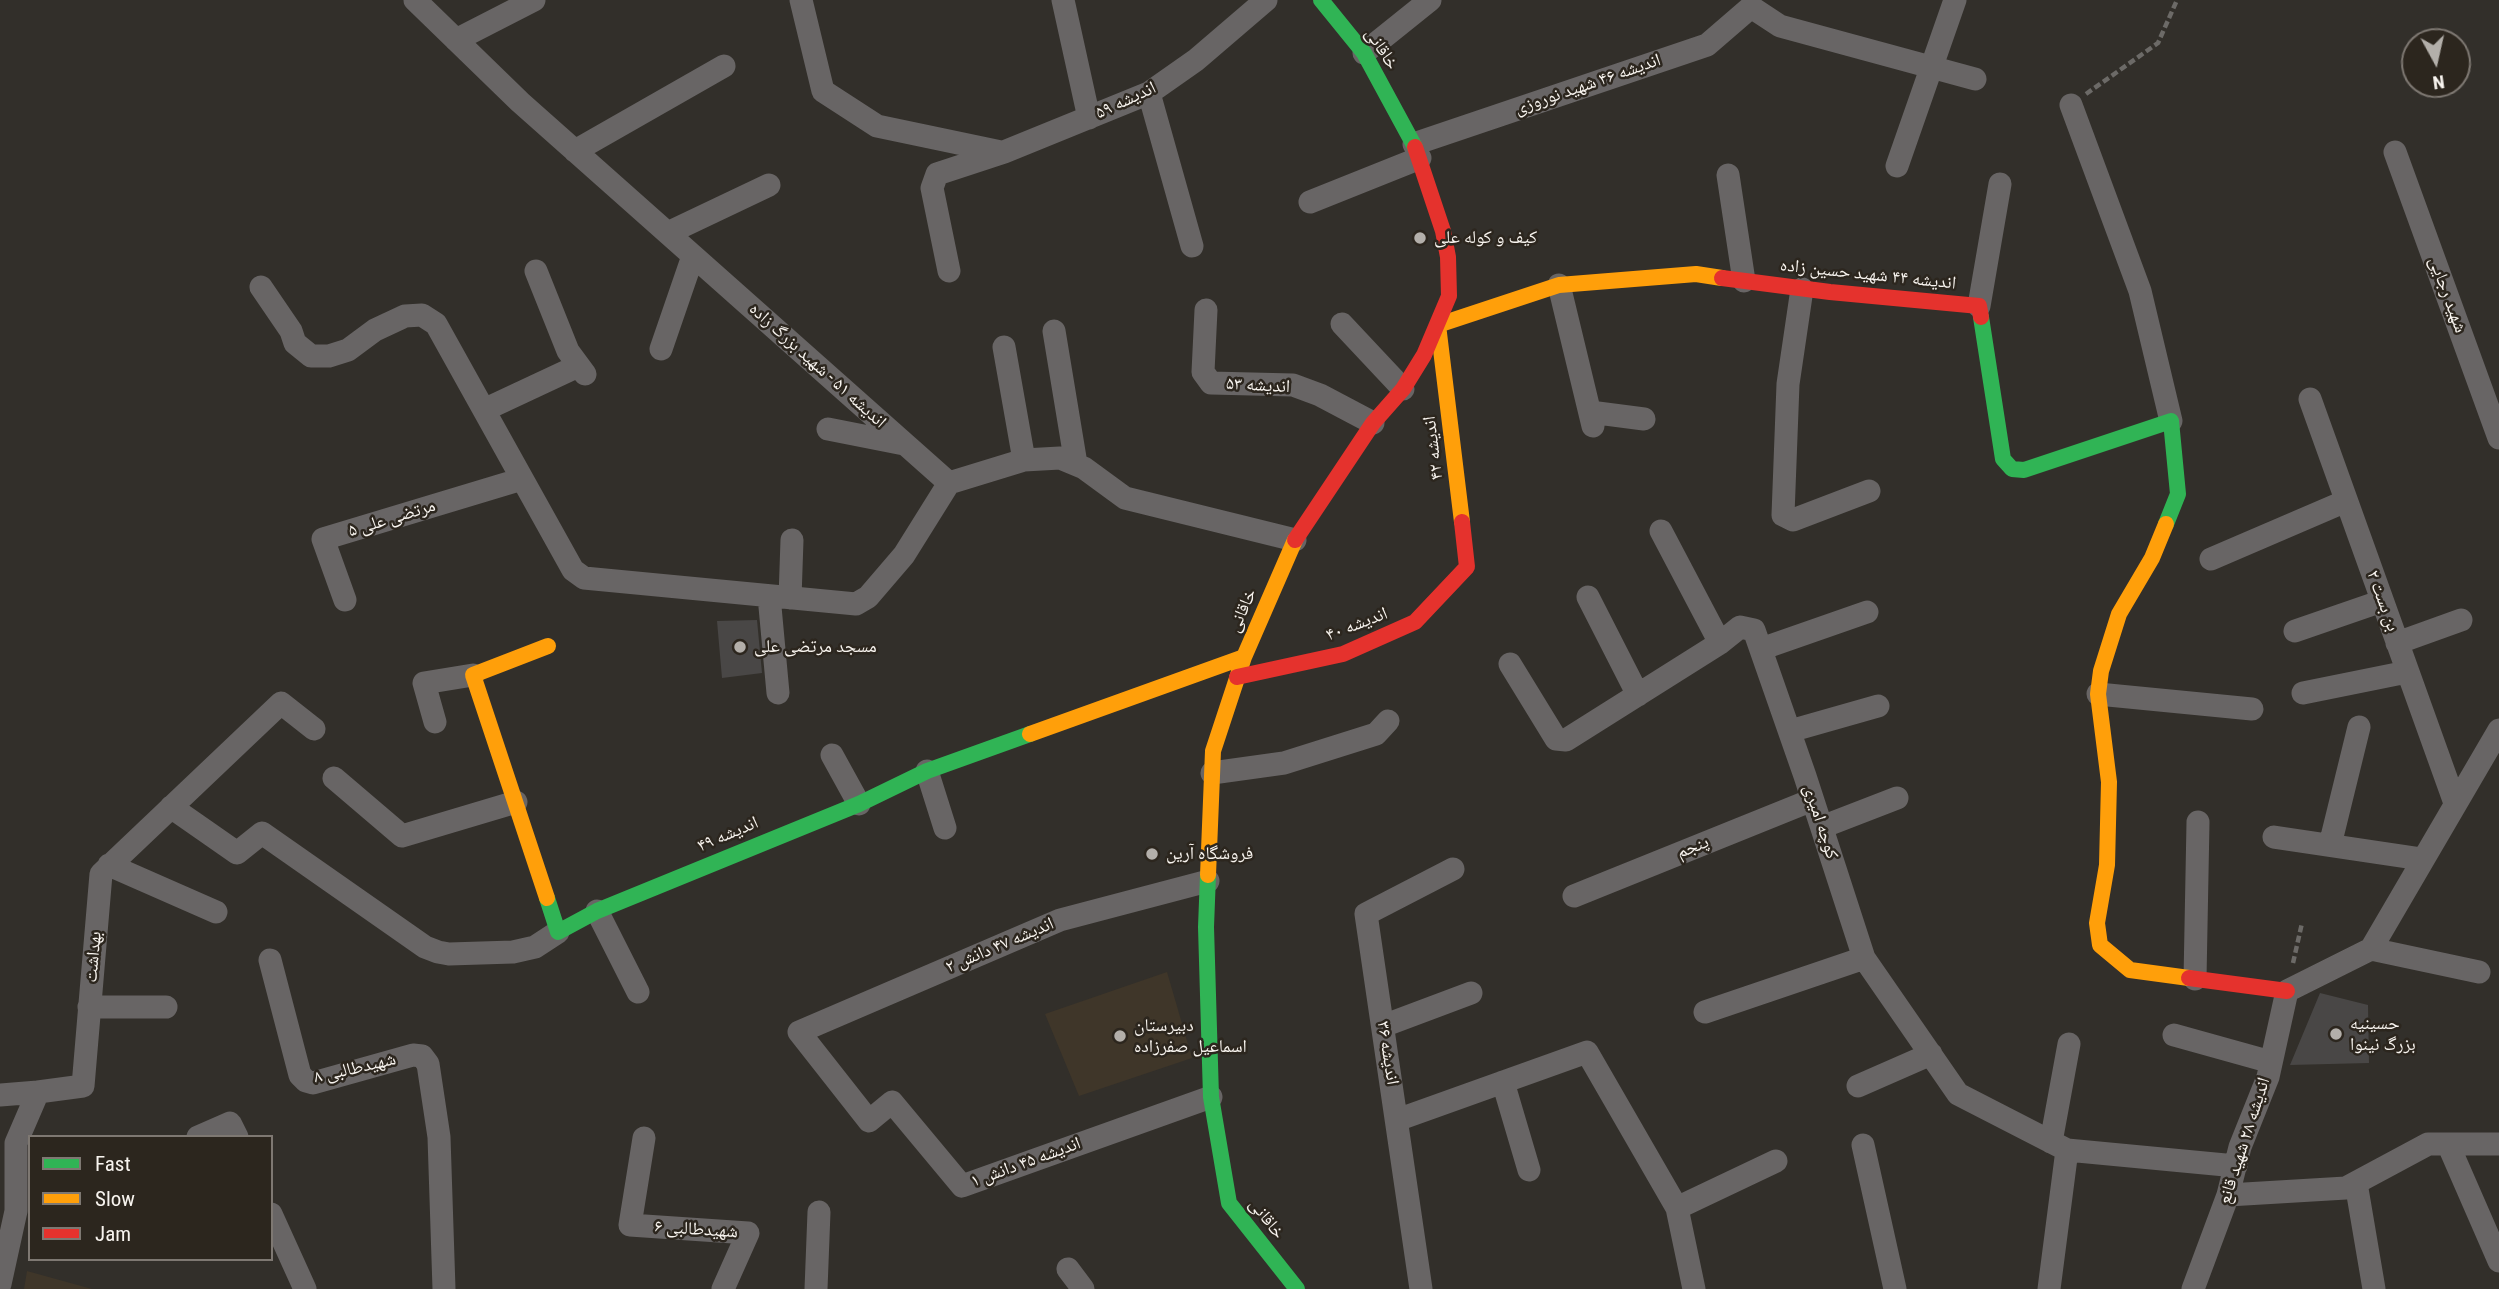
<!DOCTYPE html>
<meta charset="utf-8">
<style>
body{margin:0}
#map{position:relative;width:2499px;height:1289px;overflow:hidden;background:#322f2a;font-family:"Roboto Condensed",sans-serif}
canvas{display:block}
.legend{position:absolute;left:28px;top:1135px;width:245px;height:126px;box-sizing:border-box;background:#2c261e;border:2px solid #7e7872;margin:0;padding:9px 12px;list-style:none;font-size:21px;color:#f8f4ef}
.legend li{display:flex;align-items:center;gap:14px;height:35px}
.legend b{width:35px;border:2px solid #7e7872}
.north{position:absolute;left:2401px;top:28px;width:70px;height:70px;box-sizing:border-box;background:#2c261e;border:2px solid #7e7872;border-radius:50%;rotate:172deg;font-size:19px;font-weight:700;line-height:28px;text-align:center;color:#f8f4ef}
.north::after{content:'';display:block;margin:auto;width:24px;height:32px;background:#b3afaa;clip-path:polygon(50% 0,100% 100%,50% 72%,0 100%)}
</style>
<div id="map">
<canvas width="2499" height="1289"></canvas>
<ul class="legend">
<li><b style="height:9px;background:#30b455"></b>Fast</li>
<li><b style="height:9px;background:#ff9f0a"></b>Slow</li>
<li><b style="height:9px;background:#e5322d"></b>Jam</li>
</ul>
<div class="north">N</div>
</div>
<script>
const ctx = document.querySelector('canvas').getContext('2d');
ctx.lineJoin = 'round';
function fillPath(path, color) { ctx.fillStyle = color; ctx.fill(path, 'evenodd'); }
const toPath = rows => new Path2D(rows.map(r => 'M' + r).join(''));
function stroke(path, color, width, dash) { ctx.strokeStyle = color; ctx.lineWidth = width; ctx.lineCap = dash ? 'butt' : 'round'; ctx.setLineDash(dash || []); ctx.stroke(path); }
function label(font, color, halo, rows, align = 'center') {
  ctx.font = font + ' "Roboto Condensed","Noto Naskh Arabic",sans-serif'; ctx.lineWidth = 5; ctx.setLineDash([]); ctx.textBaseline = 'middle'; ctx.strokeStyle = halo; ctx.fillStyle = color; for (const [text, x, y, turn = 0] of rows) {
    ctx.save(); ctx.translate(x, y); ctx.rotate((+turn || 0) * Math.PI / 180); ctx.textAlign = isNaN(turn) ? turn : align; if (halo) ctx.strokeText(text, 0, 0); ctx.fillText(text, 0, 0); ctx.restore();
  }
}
const built = toPath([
 [1167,972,1192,1058,1079,1096,1045,1014],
 [27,1271,92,1289,24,1289]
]);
const building = toPath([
 [757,620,762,673,722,678,717,621],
 [2320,993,2368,1005,2369,1063,2290,1065]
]);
const path = toPath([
 [2086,94,2158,43,2177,0],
 [2293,963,2302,923]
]);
const street = toPath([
 [415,0,520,102,949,483,1024,460,1060,458,1084,468,1125,498,1295,540],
 [801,0,823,91,877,126,1001,152],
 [1063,0,1089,118],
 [1751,7,1780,26,1975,79],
 [456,40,534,0],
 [1364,53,1430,0],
 [1149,93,1192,246],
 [2071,105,2140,291,2171,421],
 [1414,144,1707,45,1751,7],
 [575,151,724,66],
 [2395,152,2499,438],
 [1897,166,1955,0],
 [1728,175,1744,281],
 [1310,202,1420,158],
 [668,233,769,185],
 [536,271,568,351,585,374],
 [949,271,932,188,937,174,1004,152,1149,93,1196,60,1266,0],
 [1559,285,1593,426],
 [261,287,291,331,295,343,311,356,329,356,348,350,375,330,405,316,422,315,436,324,573,570,584,578,856,604,868,597,904,555,949,483],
 [1802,289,1788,384,1783,515,1793,520,1869,491],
 [1979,306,2000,184],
 [1206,310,1203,372,1211,383,1293,385,1320,395,1373,423],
 [1342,324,1403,389],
 [1054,331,1076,464],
 [1004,347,1024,460],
 [661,349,693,256],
 [2310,399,2455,803],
 [484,410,578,366],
 [1590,412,1644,419],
 [828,429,904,444],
 [1661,531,1720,643],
 [2211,559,2346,501],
 [769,596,778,693],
 [1588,597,1638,695],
 [790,598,792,540],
 [345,600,323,539,522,479],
 [2295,631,2382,601],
 [2397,643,2461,620],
 [1761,649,1867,612],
 [1510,664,1556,739,1566,740,1720,643,1740,627,1754,630,1805,776,1864,958,1958,1094,2067,1150],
 [2303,693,2407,672],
 [2098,694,2252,709],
 [435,722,424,683,473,675],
 [1790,731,1878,706],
 [832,755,859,804],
 [927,771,945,828],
 [1212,773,1284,763,1376,734,1388,721],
 [334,778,402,836,516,802],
 [171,807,237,853,262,833,425,947,438,952,449,954,513,952,535,947,558,932],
 [1822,827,1897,798],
 [2274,837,2422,859],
 [2330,845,2359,727],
 [109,865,216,912],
 [1208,881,1060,920,799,1032,869,1121,892,1102,962,1186,1211,1097],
 [1574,896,1812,800],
 [597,911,638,992],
 [2371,949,2479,972],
 [270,960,300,1075,306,1081,313,1083,413,1055,422,1056,428,1064,439,1137,444,1289],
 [2195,979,2198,822],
 [89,1007,166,1007],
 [1705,1012,1864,958],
 [1383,1026,1471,993],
 [2174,1035,2271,1062],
 [1503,1082,1529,1170],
 [1858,1086,1931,1054],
 [0,1095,38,1092],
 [1397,1120,1587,1052,1677,1208,1694,1289],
 [198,1137,230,1123,237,1137],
 [644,1138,630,1225,748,1233,723,1289],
 [2051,1142,2069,1044],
 [2448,1144,2499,1261],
 [1863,1145,1895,1289],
 [2356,1183,2374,1289],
 [2228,1195,2346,1188,2428,1144,2499,1144],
 [1677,1208,1776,1161],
 [271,1214,305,1289],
 [1068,1269,1083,1289],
 [0,1284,16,1211,16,1143,38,1092,83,1086,101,874,281,703,314,729],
 [816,1289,819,1212],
 [1421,1289,1366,914,1453,869],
 [2049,1289,2067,1150,2236,1166],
 [2193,1289,2228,1195,2240,1147,2268,1077,2287,991,2371,949,2499,730]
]);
const fast = toPath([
 [1321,0,1364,53,1415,147],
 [1981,317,2003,459,2012,469,2024,470,2171,421,2178,494,2166,524],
 [1208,875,1206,927,1211,1097,1229,1203,1297,1289],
 [547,898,558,932,597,911,859,804,927,771,1030,734]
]);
const slow = toPath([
 [1462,522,1438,325,1559,285,1696,274,1722,278],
 [2166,524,2152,558,2119,614,2101,671,2098,694,2109,782,2107,865,2097,923,2100,945,2130,970,2189,978],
 [1030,734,1244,657],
 [1208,875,1213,751,1244,657,1295,540],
 [547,898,473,675,548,646]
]);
const jam = toPath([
 [1722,278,1830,292,1979,306,1981,317],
 [1295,540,1373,423,1403,389,1424,355,1449,296,1448,257,1443,231,1415,147],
 [1237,677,1343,654,1415,622,1467,567,1462,522],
 [2189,978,2287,991]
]);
const markers = [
 [1420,238,7,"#b3afaa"],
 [740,647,7,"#b3afaa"],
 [1152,854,7,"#b3afaa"],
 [2336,1034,7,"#b3afaa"],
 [1120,1036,7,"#b3afaa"]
];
const streetNames = [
 ["خاقانی",1381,49,57],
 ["اندیشه ۴۶ شهید نوروزی",1588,85,-19],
 ["اندیشه ۵۹",1126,101,-25],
 ["اندیشه ۴۴ شهید حسین زاده",1868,275,6],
 ["شهید رجایی",2447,295,70],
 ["اندیشه ۵۱ - شهید بزرگ زاده",817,366,42],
 ["اندیشه ۵۳",1258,386,3],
 ["اندیشه ۴۲",1434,448,-97],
 ["مرتضی علی ۵",392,519,-17],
 ["بن بست ۲",2382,601,70],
 ["خاقانی",1243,611,-66],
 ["اندیشه ۴۰",1357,625,-21],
 ["کوچه امیری",1820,822,72],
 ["اندیشه ۴۹",728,835,-23],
 ["پنجم",1693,848,-22],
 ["اندیشه ۴۷ دانش ۲",1000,946,-23],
 ["بهداشت",94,957,-85],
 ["اندیشه ۳۶",1387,1053,81],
 ["شهیدطالبی ۸",355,1069,-13],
 ["اندیشه ۲۸ شهید قانع",2245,1141,-72],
 ["اندیشه ۴۵ دانش ۱",1026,1163,-20],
 ["خاقانی",1266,1219,52],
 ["شهیدطالبی ۶",696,1230,4]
];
const poiNames = [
 ["کیف و کوله علی",1434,238],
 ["مسجد مرتضی علی",754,647],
 ["فروشگاه آرین",1166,854],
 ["حسینیه",2350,1024],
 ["بزرگ نینوا",2350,1045],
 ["دبیرستان",1134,1026],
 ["اسماعیل صفرزاده",1134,1047]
];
fillPath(built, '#3f3629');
fillPath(building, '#494746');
stroke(path, '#6c6a67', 4.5, [7, 3.5]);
stroke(street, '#686565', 23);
stroke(fast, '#30b455', 16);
stroke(slow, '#ff9f0a', 16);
stroke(jam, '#e5322d', 16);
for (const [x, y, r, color] of markers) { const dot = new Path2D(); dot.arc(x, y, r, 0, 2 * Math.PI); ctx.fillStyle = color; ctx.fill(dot); stroke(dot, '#2c261e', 2.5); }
label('18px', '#f8f4ef', '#2c261e', streetNames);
label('18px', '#f8f4ef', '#2c261e', poiNames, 'left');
</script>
